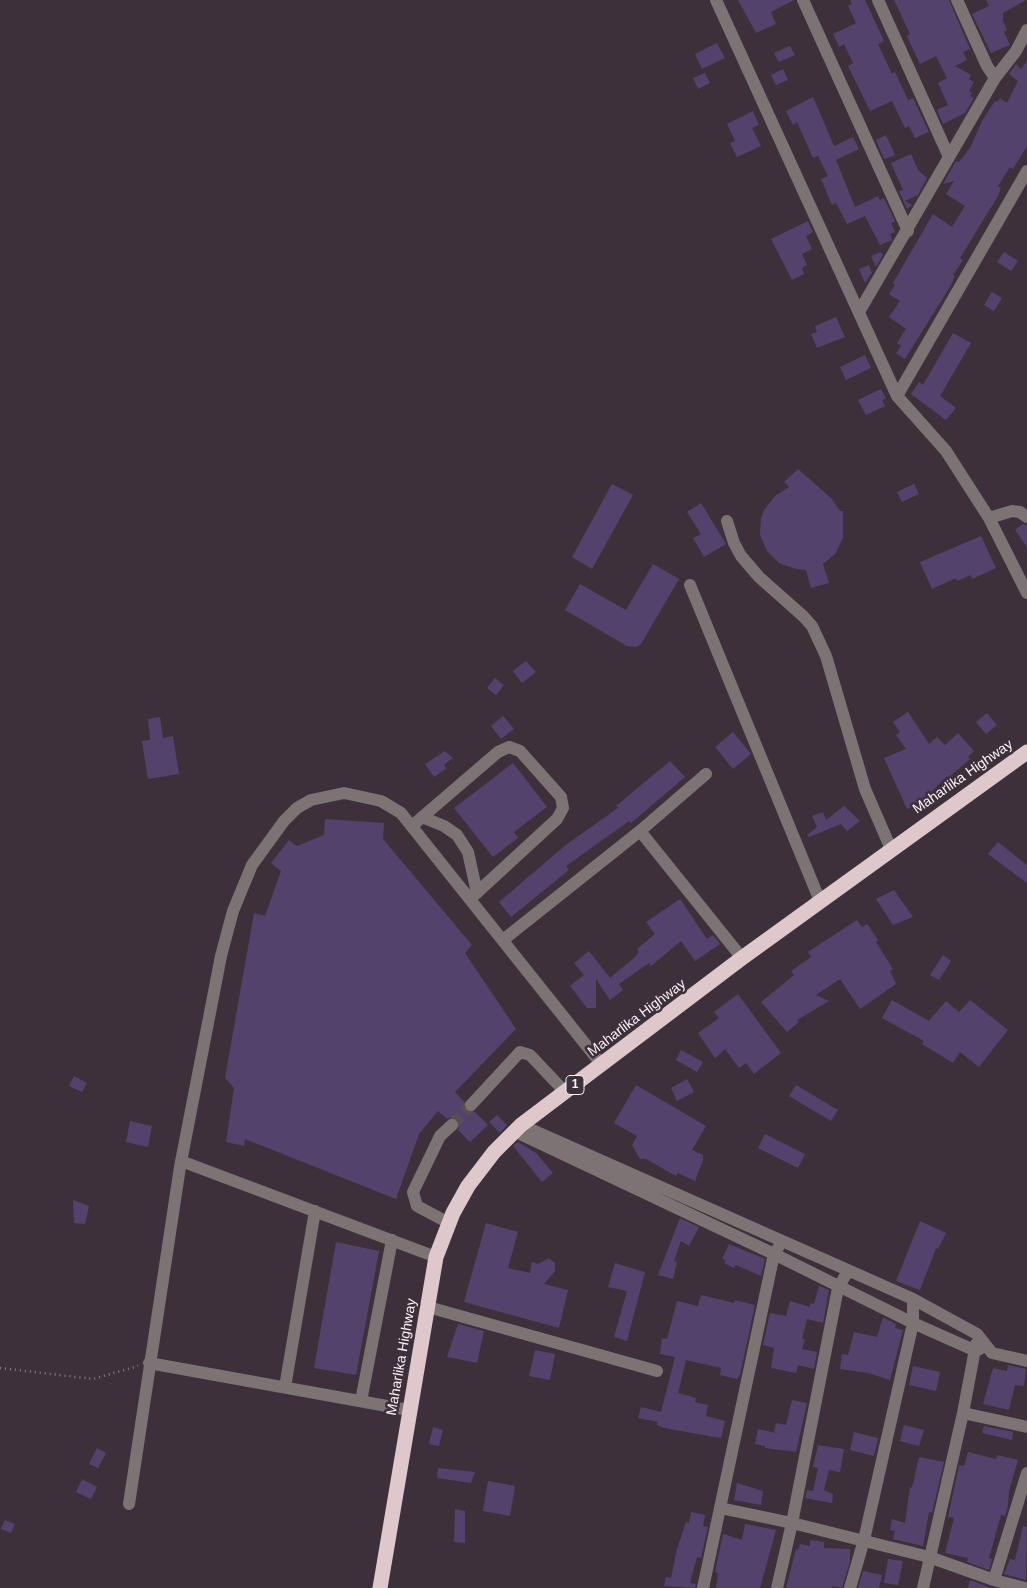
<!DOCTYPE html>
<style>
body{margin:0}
canvas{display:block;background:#3d303a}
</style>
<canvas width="1027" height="1588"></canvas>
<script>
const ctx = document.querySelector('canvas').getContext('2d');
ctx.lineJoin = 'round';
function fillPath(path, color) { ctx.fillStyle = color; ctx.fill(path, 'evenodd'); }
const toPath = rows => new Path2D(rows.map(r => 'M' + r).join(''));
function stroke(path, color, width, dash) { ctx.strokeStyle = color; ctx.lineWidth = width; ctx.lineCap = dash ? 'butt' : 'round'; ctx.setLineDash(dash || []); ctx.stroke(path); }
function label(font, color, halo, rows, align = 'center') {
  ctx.font = font + ' Helvetica,sans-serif'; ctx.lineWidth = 5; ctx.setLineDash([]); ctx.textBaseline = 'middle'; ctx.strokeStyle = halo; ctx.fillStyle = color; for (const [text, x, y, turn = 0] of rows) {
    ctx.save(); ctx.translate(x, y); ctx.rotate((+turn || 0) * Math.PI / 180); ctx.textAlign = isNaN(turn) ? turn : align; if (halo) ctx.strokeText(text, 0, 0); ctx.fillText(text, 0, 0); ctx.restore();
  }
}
const building = toPath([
 [738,0,794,0,771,12,776,24,756,33],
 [850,0,865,0,884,41,878,44,892,74,895,72,908,100,913,98,929,132,915,138,909,126,905,128,892,101,870,111,848,66,853,63,844,44,839,47,833,34,856,23,848,6,852,4],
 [894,0,949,0,970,49,963,52,967,60,955,66,971,75,969,79,974,82,969,91,972,93,970,96,974,98,965,113,943,124,937,110,948,105,938,83,947,78,936,56,920,64,907,36,910,34],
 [986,0,1026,0,1003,13,1003,21,1007,30,1004,32,1010,45,991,53,972,14,989,6],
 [717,43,725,58,702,69,695,54],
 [790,46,795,55,779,62,774,53],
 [1027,61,1027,146,1013,169,1010,167,998,186,1001,188,998,196,960,258,963,260,953,275,955,276,951,285,905,359,896,353,901,346,897,343,906,329,889,317,900,301,889,294,895,285,893,283,933,214,952,227,965,206,946,194,954,181,943,184,956,161,959,162,970,148,982,121,995,101,997,102,1000,98,1007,103,1018,81,1009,74,1016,64,1021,69],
 [783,69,788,80,776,85,771,75],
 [705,73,710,83,698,89,693,78],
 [813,97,834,146,853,137,859,149,836,160,855,207,878,196,880,200,884,198,895,221,891,223,895,232,890,234,892,240,880,245,865,216,847,224,836,203,832,205,821,179,828,176,818,156,813,158,797,122,793,125,786,111],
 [753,111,759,125,752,128,761,146,737,157,730,143,735,141,727,124],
 [886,135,895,155,884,159,876,140],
 [911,154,918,170,927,178,918,195,905,201,912,205,907,209,899,191,903,190,891,163],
 [808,221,813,232,806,236,812,249,802,254,807,265,802,268,804,274,792,280,771,239],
 [881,252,883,255,876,267,871,256],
 [1004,252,1018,261,1011,271,997,262],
 [869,265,872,273,865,283,859,269],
 [992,292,1002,298,994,311,984,305],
 [836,317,845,337,817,348,811,334,817,332,815,326],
 [953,333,971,343,940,396,956,408,946,420,911,394,919,382,923,385],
 [865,355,871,368,846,380,840,367],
 [881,389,886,398,882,400,885,406,866,415,858,400],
 [798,469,831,498,840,511,843,511,843,538,835,554,823,564,829,583,811,588,806,570,796,569,779,563,767,551,760,535,761,518,764,510,775,496,789,487,784,482],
 [612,484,633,495,592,569,572,557],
 [914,484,919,494,902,502,897,492],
 [701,503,726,544,704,557,693,538,701,534,687,512],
 [1023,524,1027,525,1027,547,1015,530],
 [981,536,996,568,972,579,971,575,957,581,956,578,932,589,920,562],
 [653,564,679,579,641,644,636,647,627,646,565,610,580,584,626,610],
 [526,661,536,672,522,683,513,671],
 [495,678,504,685,496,695,487,688],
 [908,712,929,744,937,737,945,745,958,733,974,751,968,757,970,759,948,778,947,776,919,804,907,809,884,758,906,749,896,735,900,732,893,722],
 [987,713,997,725,986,734,976,722],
 [503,716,514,729,501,739,491,726],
 [160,717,163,738,173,736,179,774,148,779,142,741,150,740,148,719],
 [733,732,751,754,733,769,715,747],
 [445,751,453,758,444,765,446,769,434,777,425,764],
 [670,761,685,777,631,823,629,821,566,866,569,870,511,917,499,902,567,844,618,808,616,806],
 [513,763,547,807,514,832,518,838,493,857,454,808],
 [844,806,860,821,847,831,841,824,809,837,807,835,817,827,812,816,823,812,826,820],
 [325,819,384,823,383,839,472,945,465,953,516,1029,455,1092,464,1102,465,1111,475,1112,488,1125,470,1142,458,1130,460,1124,458,1119,451,1117,447,1119,438,1111,419,1134,396,1199,245,1139,244,1146,226,1142,234,1088,225,1078,254,913,265,916,281,871,271,863,289,840,297,846,324,835],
 [998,842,1027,865,1027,883,988,854],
 [894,890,913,917,893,925,876,899],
 [680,899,707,939,713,935,720,944,695,961,681,941,651,966,649,963,619,984,623,990,610,1000,596,979,596,1008,587,1008,570,986,584,975,574,963,589,951,610,978,635,957,639,952,637,949,655,934,646,922],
 [857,920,862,927,867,924,878,940,876,942,893,969,890,971,896,984,860,1009,840,979,816,995,829,1001,797,1020,799,1022,787,1032,761,1002,794,975,791,971,811,957,808,952],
 [943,955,951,961,939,980,930,975],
 [738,994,781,1053,754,1074,746,1063,739,1068,725,1049,715,1058,698,1033,719,1018,714,1012],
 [892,1000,929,1021,946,1001,959,1012,970,1000,1008,1030,979,1067,960,1052,953,1063,922,1044,924,1041,882,1018],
 [681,1050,703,1062,697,1072,676,1060],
 [74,1076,87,1083,82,1092,69,1086],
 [687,1079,694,1092,677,1101,671,1088],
 [636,1085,706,1126,692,1150,703,1155,703,1160,695,1181,678,1173,676,1176,646,1159,640,1159,632,1145,637,1136,614,1123],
 [796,1085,838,1110,831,1121,789,1096],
 [497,1115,507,1125,500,1133,489,1122],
 [130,1121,152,1126,148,1147,126,1142],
 [765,1134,805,1154,798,1168,758,1148],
 [518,1142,536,1153,553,1173,542,1182,513,1146],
 [73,1200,89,1206,85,1224,74,1223],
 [680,1218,699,1227,689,1246,681,1241,674,1261,677,1262,673,1279,658,1275],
 [920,1221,946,1233,938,1249,936,1248,920,1290,896,1281],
 [486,1223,518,1232,508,1268,530,1273,532,1262,538,1264,549,1258,555,1263,555,1271,544,1284,568,1290,559,1328,464,1302],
 [336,1242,379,1251,356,1375,314,1368],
 [729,1244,765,1259,761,1276,736,1265,734,1268,724,1263,726,1260,722,1259],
 [615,1263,645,1272,627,1341,614,1337,627,1291,608,1287],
 [819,1286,829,1290,823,1323,807,1319,802,1339,805,1339,802,1349,817,1352,814,1369,798,1365,796,1373,771,1368,774,1348,763,1345,770,1313,786,1316,790,1301,810,1307,810,1303,814,1304],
 [701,1295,734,1303,735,1300,755,1305,740,1375,737,1379,720,1375,721,1368,686,1360,678,1393,696,1398,695,1402,708,1405,706,1416,725,1421,721,1438,664,1428,657,1425,658,1422,638,1418,641,1407,661,1412,675,1357,660,1354,662,1338,667,1339,677,1301,698,1306],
 [883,1317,896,1324,895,1328,903,1330,890,1380,868,1373,840,1369,842,1354,848,1355,854,1332,877,1337],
 [458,1324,484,1331,477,1363,447,1357],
 [535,1350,555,1354,550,1380,529,1376],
 [1008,1365,1026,1369,1024,1386,1015,1385,1009,1410,983,1404,993,1368,1007,1371],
 [913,1366,940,1372,936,1391,909,1385],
 [792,1400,807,1403,796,1452,765,1448,765,1446,755,1444,758,1429,781,1434,774,1432,776,1423,786,1425],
 [904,1425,924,1430,919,1446,900,1441],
 [984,1426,1013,1432,1012,1440,982,1433],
 [433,1427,443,1430,439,1446,429,1444],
 [854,1432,878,1438,874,1456,850,1450],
 [818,1445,844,1449,840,1472,829,1470,824,1490,833,1494,832,1503,805,1498,807,1490,813,1491,818,1468,813,1467],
 [97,1448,106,1453,98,1468,89,1464],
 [968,1452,996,1459,997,1455,1018,1460,1009,1491,1008,1506,1005,1516,1001,1515,989,1558,992,1559,989,1570,967,1562,968,1558,945,1553,954,1518,948,1517,959,1465,964,1466],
 [919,1457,944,1462,932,1513,929,1512,923,1546,893,1539,895,1531,890,1530,892,1519,905,1523,910,1487,912,1488],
 [438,1468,475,1472,471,1483,437,1478],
 [82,1479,97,1487,91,1499,76,1492],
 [488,1481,515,1486,510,1516,483,1511],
 [737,1483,763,1491,761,1505,734,1500],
 [455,1509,465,1511,465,1543,454,1542],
 [691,1512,705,1515,703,1526,708,1527,701,1558,697,1557,690,1583,696,1584,695,1588,664,1586,666,1577,671,1578,677,1549,686,1522,689,1523],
 [5,1520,15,1524,11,1533,1,1529],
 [745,1524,776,1530,760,1588,716,1588,718,1573,715,1572,723,1534,742,1540],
 [1023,1526,1027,1527,1026,1580,1004,1574,1010,1559,1015,1560],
 [810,1540,824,1542,824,1548,850,1549,850,1561,842,1588,832,1586,832,1588,786,1588,796,1549,798,1550,800,1544,810,1546],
 [888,1559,903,1561,898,1585,884,1583],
 [863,1571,882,1575,879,1588,858,1588],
 [970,1580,991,1588,992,1588,968,1588]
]);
const minorTunnel = toPath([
 [452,1125,471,1105]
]);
const path = toPath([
 [0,1368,93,1379,138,1366]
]);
const minor = toPath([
 [716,0,897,396,946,451,989,518,1027,593],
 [803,0,908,231],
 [878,0,949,157],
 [957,0,987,66,995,78],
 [859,312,995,78,1016,51,1027,30],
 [897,396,1027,171],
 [989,518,1012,511,1020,512,1027,517],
 [727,521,734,543,741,556,759,577,803,616,812,626,826,656,865,789,891,849],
 [690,585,820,901],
 [422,817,444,826,457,835,468,852,477,893],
 [413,825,498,752,509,747,520,751,561,797,563,808,557,819,470,899],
 [640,831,742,958],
 [503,940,640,831,706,774],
 [471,1105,520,1052,530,1055,565,1092],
 [521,1125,913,1299,977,1334,992,1353,1027,1361],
 [514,1131,774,1254,913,1323,976,1351,985,1346],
 [181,1161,436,1257],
 [449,1223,417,1206,413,1192,440,1136,452,1125],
 [428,1307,657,1371],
 [149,1363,409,1410],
 [285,1387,315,1211],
 [361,1401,392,1240],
 [963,1413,1027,1427],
 [129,1504,180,1167,221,956,233,911,252,865,284,821,297,808,311,800,344,793,381,801,401,813,602,1065],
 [720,1508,792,1523,929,1557,994,1580,1025,1588],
 [994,1580,1027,1473],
 [703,1588,774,1254,778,1248],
 [777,1588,792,1523,838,1288,848,1271],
 [850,1588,864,1540,913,1323,913,1299],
 [923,1588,963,1413,976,1344]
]);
const highway = toPath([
 [380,1588,436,1257,453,1213,468,1186,494,1152,521,1125,742,958,1027,752]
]);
const shields = [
 [575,1085,18]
];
const shieldNames = [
 ["1",575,1085]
];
const streetNames = [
 ["Maharlika Highway",963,777,-35],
 ["Maharlika Highway",637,1018,-37],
 ["Maharlika Highway",402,1357,-80]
];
fillPath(building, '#53426c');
stroke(minorTunnel, '#594d56', 12, [12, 6]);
stroke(path, '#897e87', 2.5, [1, 4]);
stroke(minor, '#7c7374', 12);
stroke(highway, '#dec8cc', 15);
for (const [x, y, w] of shields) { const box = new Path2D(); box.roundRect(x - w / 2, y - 9.5, w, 19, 4); ctx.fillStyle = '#3d303a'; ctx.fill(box); stroke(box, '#faf2f8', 1); }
label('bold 12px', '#faf2f8', null, shieldNames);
label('14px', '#faf2f8', '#3d303a', streetNames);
</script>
